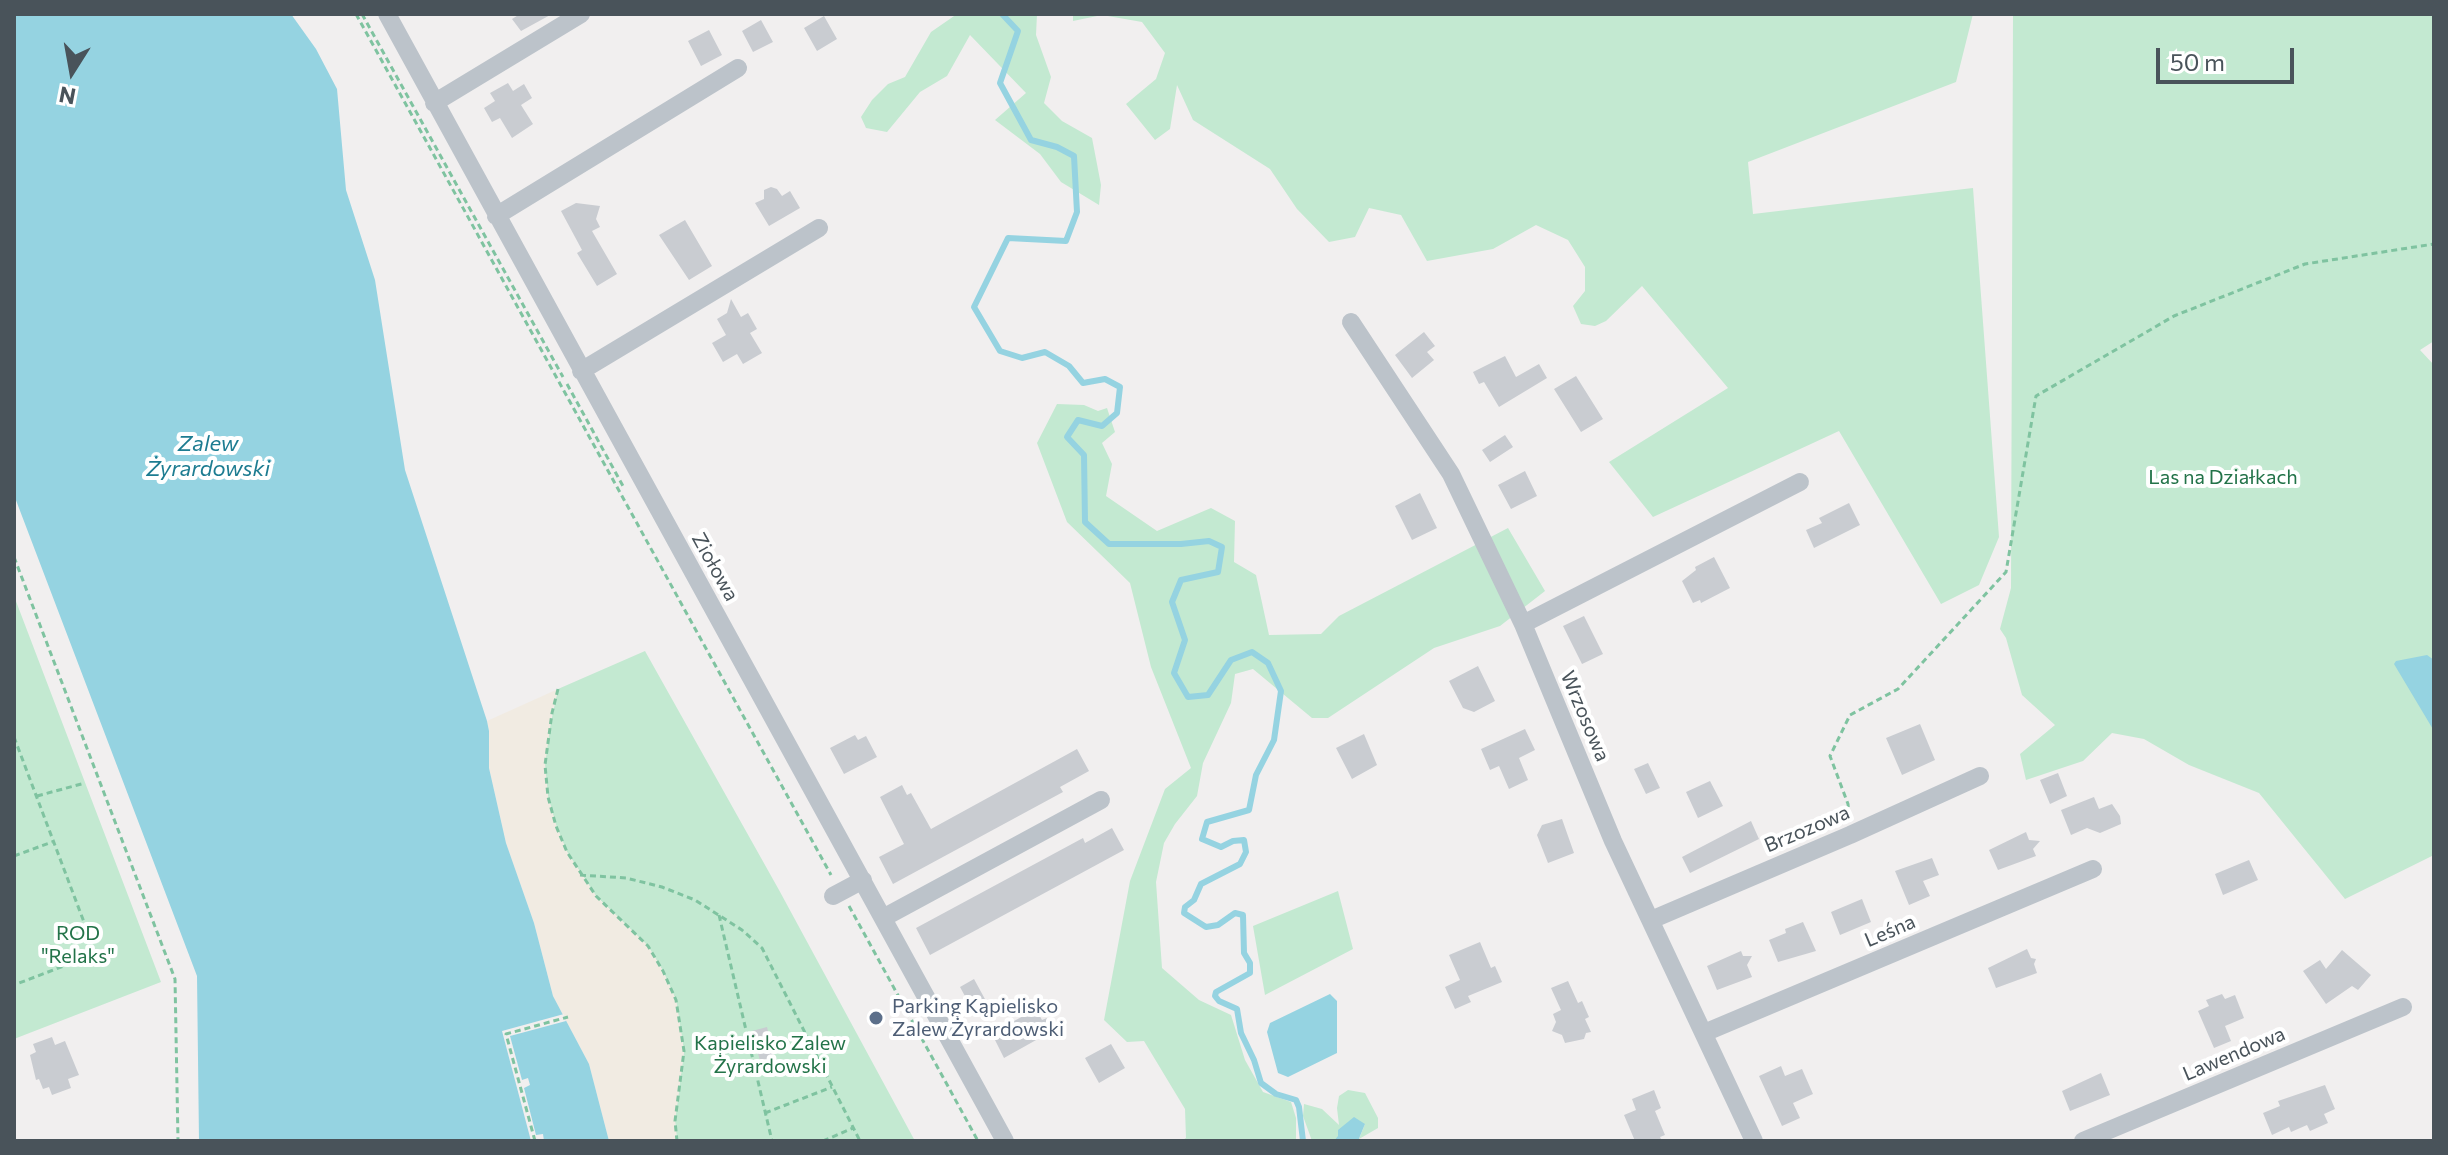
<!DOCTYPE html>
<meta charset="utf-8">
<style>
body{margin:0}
#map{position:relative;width:2448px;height:1155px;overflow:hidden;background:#f1efef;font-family:Commissioner,sans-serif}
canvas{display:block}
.frame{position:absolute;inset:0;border:16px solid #49535a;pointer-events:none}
.north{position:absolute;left:32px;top:32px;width:80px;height:80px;-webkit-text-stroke:6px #fff;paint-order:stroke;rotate:191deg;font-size:22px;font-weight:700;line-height:32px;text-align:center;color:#49535a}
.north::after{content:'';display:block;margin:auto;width:28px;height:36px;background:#49535a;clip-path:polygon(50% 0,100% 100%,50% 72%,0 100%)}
.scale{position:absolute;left:2156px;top:48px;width:138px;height:36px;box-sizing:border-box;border:4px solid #49535a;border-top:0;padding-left:10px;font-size:24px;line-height:28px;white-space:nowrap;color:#49535a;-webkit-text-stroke:6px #fff;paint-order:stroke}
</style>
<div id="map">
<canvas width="2448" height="1155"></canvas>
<div class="frame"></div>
<div class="north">N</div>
<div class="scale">50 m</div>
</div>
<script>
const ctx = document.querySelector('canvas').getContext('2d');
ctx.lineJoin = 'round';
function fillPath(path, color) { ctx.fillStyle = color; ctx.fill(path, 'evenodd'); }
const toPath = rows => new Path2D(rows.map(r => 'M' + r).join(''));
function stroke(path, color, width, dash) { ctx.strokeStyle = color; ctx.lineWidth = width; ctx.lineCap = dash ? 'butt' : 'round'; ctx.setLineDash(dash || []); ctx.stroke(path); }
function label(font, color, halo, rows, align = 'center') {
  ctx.font = font + ' Commissioner,sans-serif'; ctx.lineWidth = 8; ctx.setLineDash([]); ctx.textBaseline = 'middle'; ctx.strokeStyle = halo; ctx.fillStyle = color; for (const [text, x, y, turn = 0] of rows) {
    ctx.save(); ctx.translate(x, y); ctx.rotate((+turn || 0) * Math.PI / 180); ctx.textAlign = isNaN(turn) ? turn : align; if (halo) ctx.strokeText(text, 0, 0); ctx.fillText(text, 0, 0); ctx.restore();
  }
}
const green = toPath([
 [957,14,1037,14,1036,35,1051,77,1044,103,1062,121,1092,138,1101,185,1099,205,1061,182,1040,154,995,120,1026,93,970,35,947,76,920,92,887,132,866,128,861,117,872,100,888,84,905,77,931,32],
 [1073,14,1973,14,1956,82,1748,162,1753,214,1973,188,1999,537,1979,585,1941,604,1839,431,1653,517,1609,462,1728,388,1642,286,1606,321,1595,326,1581,324,1573,306,1585,291,1585,267,1568,240,1536,225,1493,249,1427,261,1401,215,1369,208,1355,237,1329,242,1297,209,1270,169,1193,120,1177,85,1170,129,1155,140,1126,104,1156,79,1165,53,1142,22,1102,15,1073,21],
 [2013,14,2434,14,2434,341,2420,350,2434,365,2434,855,2345,899,2259,793,2189,765,2144,739,2112,733,2083,761,2026,780,2020,754,2055,725,2022,695,2006,638,2000,629,2011,588],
 [1057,404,1084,405,1098,411,1107,408,1115,432,1102,443,1112,464,1106,496,1157,531,1211,508,1235,521,1234,562,1256,575,1269,635,1321,634,1339,616,1508,528,1545,591,1500,626,1434,648,1328,718,1312,718,1253,669,1235,674,1231,703,1203,763,1197,796,1175,824,1164,843,1156,882,1162,968,1199,1000,1231,1015,1245,1060,1263,1092,1291,1102,1296,1118,1296,1141,1181,1141,1186,1138,1185,1109,1144,1041,1127,1042,1104,1020,1130,881,1165,789,1191,768,1151,667,1130,583,1067,522,1037,443],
 [14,596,161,982,14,1039],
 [645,651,779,890,915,1141,677,1141,675,1121,684,1051,676,1000,663,971,648,946,596,896,567,852,556,825,548,797,545,765,548,736,558,689],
 [1338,891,1353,949,1265,995,1253,926],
 [1348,1090,1365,1093,1378,1118,1378,1128,1359,1139,1365,1124,1334,1141,1312,1141,1303,1116,1304,1104,1322,1109,1339,1125,1337,1108,1339,1096]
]);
const sand = toPath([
 [558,689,552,713,545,765,548,796,556,825,567,852,596,896,648,946,663,971,676,1000,684,1051,675,1121,677,1141,609,1141,589,1064,553,996,534,923,506,843,489,768,489,731,487,721]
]);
const water = toPath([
 [14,14,291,14,316,49,337,89,346,190,375,280,405,470,487,721,489,731,489,768,506,843,534,923,553,996,589,1064,609,1141,199,1141,197,976,14,495],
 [2427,655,2434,660,2434,731,2394,664,2396,661],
 [1330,994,1337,1001,1337,1053,1288,1077,1278,1073,1267,1032,1270,1023],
 [1354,1117,1365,1124,1358,1141,1334,1141,1338,1136,1338,1130]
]);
const pier = toPath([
 [564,1014,566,1021,510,1036,522,1080,528,1078,530,1085,524,1088,536,1135,543,1134,544,1141,531,1141,502,1031]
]);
const stream = toPath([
 [1002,14,1018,31,1000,83,1031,140,1057,147,1074,156,1077,212,1066,241,1008,238,974,307,1000,351,1022,358,1045,352,1069,366,1083,383,1105,379,1120,387,1117,413,1102,426,1078,420,1067,437,1084,455,1085,522,1109,544,1181,544,1209,541,1222,547,1218,572,1181,580,1172,602,1185,640,1174,673,1188,697,1208,695,1231,660,1252,652,1268,663,1281,691,1274,740,1256,775,1249,810,1207,822,1202,839,1221,847,1233,841,1244,840,1246,852,1240,864,1201,884,1194,900,1185,907,1184,913,1206,927,1218,925,1235,913,1243,915,1244,953,1250,963,1250,973,1216,992,1215,996,1219,1001,1237,1009,1241,1033,1254,1060,1261,1083,1276,1094,1296,1100,1299,1107,1303,1141]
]);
const building = toPath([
 [520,14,552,14,521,31,512,19],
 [824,16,837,39,817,51,804,28],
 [761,20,773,42,753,52,742,31],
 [709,30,722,55,701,66,688,41],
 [508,83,513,91,524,84,532,98,521,105,533,124,512,138,500,118,492,122,484,108,495,101,490,93],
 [771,187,777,189,782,196,790,191,800,208,769,226,755,203,764,199,764,190],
 [576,203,600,206,596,219,600,227,592,231,617,274,597,286,577,253,582,250,561,211],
 [685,220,712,266,689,280,659,235],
 [731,299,741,317,748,313,757,329,750,333,762,353,743,364,737,354,723,362,712,343,726,335,717,319,727,313],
 [1424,332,1435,346,1427,352,1434,360,1412,378,1395,355],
 [1505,356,1516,377,1539,364,1547,378,1499,407,1484,382,1479,384,1473,372],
 [1576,376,1603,419,1581,432,1554,389],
 [1505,435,1513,447,1490,462,1482,450],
 [1525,471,1537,496,1511,509,1498,485],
 [1420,493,1437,528,1412,540,1395,506],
 [1849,503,1860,525,1814,548,1806,530,1822,523,1819,518],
 [1714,557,1730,588,1701,603,1700,600,1693,603,1682,581,1696,570,1695,567],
 [1584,616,1603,654,1582,664,1563,626],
 [1478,666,1495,701,1474,712,1463,708,1449,681],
 [1920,724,1935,760,1902,775,1886,738],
 [1525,729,1535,750,1519,758,1528,780,1509,789,1499,766,1490,770,1481,749],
 [1364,734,1377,765,1352,779,1336,748],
 [855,735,858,740,866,736,877,757,844,774,830,748],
 [1077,749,1089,771,1060,787,1063,792,893,884,879,857,904,844,880,797,902,785,907,795,911,793,931,829],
 [1648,763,1660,788,1646,794,1634,769],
 [2058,773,2067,796,2050,804,2040,780],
 [1710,781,1723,806,1698,818,1686,792],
 [2094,797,2099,809,2112,804,2120,816,2121,824,2100,833,2087,828,2071,835,2061,810],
 [1562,819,1574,853,1548,863,1537,835,1542,825],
 [1751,821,1759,839,1690,873,1682,857],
 [1112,828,1124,850,930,955,916,928,1083,838,1085,843],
 [2026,832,2029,840,2040,841,2033,849,2036,856,1998,870,1989,850],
 [1932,858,1939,875,1923,881,1930,896,1909,905,1895,871],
 [2249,860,2258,880,2223,895,2215,874],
 [1862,899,1871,922,1840,935,1831,912],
 [1803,922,1816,951,1778,962,1769,940,1786,933,1785,929],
 [1480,942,1491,968,1495,966,1502,982,1468,996,1471,1002,1455,1009,1445,987,1460,980,1449,955],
 [2027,949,2031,958,2036,959,2034,964,2037,973,1996,988,1988,968],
 [2342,950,2371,975,2358,990,2352,986,2326,1004,2303,971,2320,960,2326,969],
 [1741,951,1743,956,1752,956,1747,965,1752,977,1717,990,1707,966],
 [974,979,986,1001,972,1009,960,987],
 [1568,981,1578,1003,1582,1001,1589,1017,1585,1019,1591,1032,1586,1033,1584,1039,1565,1043,1562,1035,1552,1031,1556,1022,1553,1014,1561,1010,1551,988],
 [2222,994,2225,999,2235,995,2244,1018,2225,1026,2231,1041,2214,1048,2198,1011,2209,1006,2206,1000],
 [1036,1009,1042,1020,1047,1018,1054,1030,1004,1058,995,1040,1009,1032,1005,1026],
 [767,1027,777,1068,763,1072,752,1031],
 [52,1037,55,1045,65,1041,79,1075,68,1079,71,1088,52,1095,49,1087,43,1089,39,1079,36,1080,30,1055,36,1052,33,1044],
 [1111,1044,1125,1068,1099,1083,1085,1058],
 [1781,1066,1785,1076,1802,1069,1813,1094,1793,1103,1800,1118,1782,1126,1759,1076],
 [2101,1073,2110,1095,2070,1111,2062,1091],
 [2325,1085,2335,1109,2324,1114,2328,1123,2310,1131,2307,1125,2291,1132,2289,1127,2272,1135,2263,1113,2280,1106,2278,1101],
 [1654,1090,1661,1108,1655,1111,1665,1135,1660,1137,1662,1141,1635,1141,1624,1115,1636,1110,1632,1099]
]);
const path = toPath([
 [356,14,831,875],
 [362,14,563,377],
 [567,384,623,486],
 [14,557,175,979,178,1141],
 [558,689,552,713,545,765,548,797,556,826,567,852,596,896,648,946,663,971,676,1000,684,1051,675,1121,677,1141],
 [14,737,90,938,90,950,82,959,14,985],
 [37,796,85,783],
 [1849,817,1848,804,1830,756,1850,715,1898,689,2006,572,2036,396,2174,316,2305,264,2434,244],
 [14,856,52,842],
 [580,875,626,878,662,887,695,900,742,930,762,948,860,1141],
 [849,906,978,1141],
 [719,915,772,1141],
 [765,1113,832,1087],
 [535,1141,506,1034,568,1017],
 [823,1141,853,1128]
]);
const minor = toPath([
 [387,14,1005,1141],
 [434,103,581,14],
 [496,216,738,68],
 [1351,322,1451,474,1523,624,1613,841,1754,1141],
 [581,371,819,228],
 [1523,624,1800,482],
 [833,896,863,880],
 [883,918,1101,800],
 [1651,920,1850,835,1980,776],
 [1704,1033,2093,869],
 [2083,1141,2403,1007]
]);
const markers = [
 [876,1018,8,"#5c6f8a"]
];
const parkNames = [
 ["Las na Działkach",2223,477],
 ["ROD",78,933],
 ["\"Relaks\"",78,956],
 ["Kapielisko Zalew",770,1043],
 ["Żyrardowski",770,1066]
];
const streetNames = [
 ["Ziołowa",715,567,61],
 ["Wrzosowa",1585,716,67],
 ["Brzozowa",1807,829,-23],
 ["Leśna",1890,931,-23],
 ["Lawendowa",2234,1054,-23]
];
const serviceNames = [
 ["Parking Kąpielisko",892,1006],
 ["Zalew Żyrardowski",892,1029]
];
const waterNames = [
 ["Zalew",208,444],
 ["Żyrardowski",208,469]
];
fillPath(green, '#c3e9d1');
fillPath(sand, '#f1ebe2');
fillPath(water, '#95d3e1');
fillPath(pier, '#f1efef');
stroke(stream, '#95d3e1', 6);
fillPath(building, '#c9ccd1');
stroke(path, '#7fc3a0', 3, [6, 4]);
stroke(minor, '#bcc3ca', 18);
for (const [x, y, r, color] of markers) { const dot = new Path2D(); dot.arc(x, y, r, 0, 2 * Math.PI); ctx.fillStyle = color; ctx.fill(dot); stroke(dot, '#fff', 3); }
label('20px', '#237349', '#fff', parkNames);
label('20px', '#49535a', '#fff', streetNames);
label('20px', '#4e5e75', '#fff', serviceNames, 'left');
label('italic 22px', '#1d7c91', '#fff', waterNames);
</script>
